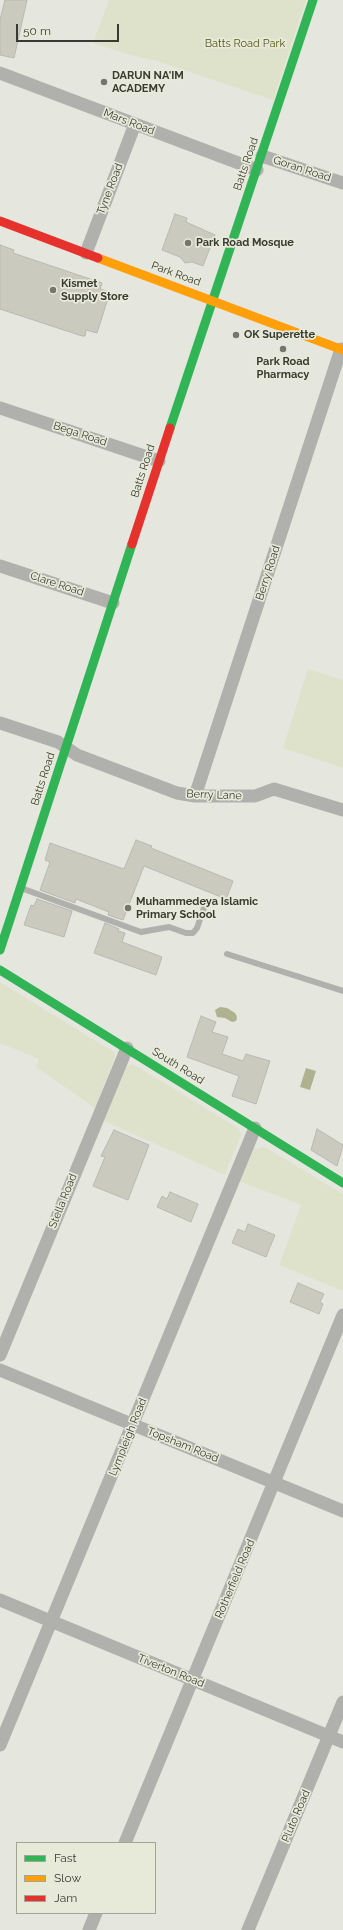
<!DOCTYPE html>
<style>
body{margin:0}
#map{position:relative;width:343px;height:1930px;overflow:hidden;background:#e5e6dd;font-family:Raleway,sans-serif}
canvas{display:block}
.legend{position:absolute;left:16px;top:1842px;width:140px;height:72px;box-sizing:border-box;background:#e8ead9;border:1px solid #a2a497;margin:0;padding:5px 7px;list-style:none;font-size:12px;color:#3a3a34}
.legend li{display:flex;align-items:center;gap:8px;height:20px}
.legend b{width:20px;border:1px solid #a2a497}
.scale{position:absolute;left:16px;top:24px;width:103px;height:18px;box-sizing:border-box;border:2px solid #3a3a34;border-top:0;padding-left:5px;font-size:12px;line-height:14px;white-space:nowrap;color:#3a3a34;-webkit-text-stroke:3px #e8ead9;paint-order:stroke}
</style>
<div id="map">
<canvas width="343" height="1930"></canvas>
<ul class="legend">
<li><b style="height:5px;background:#30b455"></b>Fast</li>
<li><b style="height:5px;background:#ff9f0a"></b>Slow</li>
<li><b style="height:5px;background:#e5322d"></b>Jam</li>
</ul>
<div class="scale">50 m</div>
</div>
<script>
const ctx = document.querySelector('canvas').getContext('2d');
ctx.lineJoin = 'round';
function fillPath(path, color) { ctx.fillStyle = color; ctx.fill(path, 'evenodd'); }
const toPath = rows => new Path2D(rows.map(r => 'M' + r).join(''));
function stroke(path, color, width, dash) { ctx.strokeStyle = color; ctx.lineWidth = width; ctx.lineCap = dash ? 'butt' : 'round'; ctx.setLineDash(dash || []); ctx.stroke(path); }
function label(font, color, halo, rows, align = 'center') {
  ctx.font = font + ' Raleway,sans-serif'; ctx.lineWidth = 3.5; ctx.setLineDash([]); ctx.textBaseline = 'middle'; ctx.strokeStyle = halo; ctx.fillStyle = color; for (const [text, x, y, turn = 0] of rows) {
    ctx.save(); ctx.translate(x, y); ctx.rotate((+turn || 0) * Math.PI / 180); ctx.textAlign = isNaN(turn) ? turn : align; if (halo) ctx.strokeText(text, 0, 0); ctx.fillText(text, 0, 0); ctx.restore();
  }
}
const green = toPath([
 [109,0,306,0,273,100,157,61,134,56,93,43],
 [308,669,343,680,343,768,283,748],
 [0,982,114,1052,115,1057,95,1108,36,1067,39,1059,0,1043],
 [133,1064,238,1128,241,1134,225,1175,102,1120,124,1069,128,1066],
 [254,1147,256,1149,265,1147,343,1194,343,1291,279,1265,301,1205,239,1181]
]);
const water = toPath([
 [220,1007,227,1008,235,1013,237,1017,236,1021,232,1022,225,1018,217,1017,215,1010],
 [306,1068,316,1071,310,1090,300,1087]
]);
const building = toPath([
 [5,0,27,0,14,58,0,55,0,20,5,0],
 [175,214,187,218,186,222,215,235,203,266,192,262,185,263,180,257,162,250,175,214],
 [0,245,14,250,13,253,102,283,100,289,110,292,97,333,86,330,85,336,82,336,0,309,0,245],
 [136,840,152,846,151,848,233,881,226,899,144,866,123,920,108,915,109,912,76,899,75,903,40,890,50,862,45,860,50,843,124,869,136,840],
 [37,899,72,911,64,937,24,925,31,905,34,906,37,899],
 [105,923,119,929,118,931,125,933,122,942,162,957,156,975,94,953,105,923],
 [201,1016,216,1022,212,1032,228,1037,222,1054,243,1061,246,1054,270,1061,256,1104,232,1096,239,1076,187,1057,201,1016],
 [317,1129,343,1145,337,1166,311,1150,317,1129],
 [114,1130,149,1145,128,1200,93,1186,105,1157,101,1156,114,1130],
 [170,1192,198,1204,191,1222,157,1207,162,1196,167,1199,170,1192],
 [248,1224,275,1235,266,1257,232,1243,238,1229,245,1232,248,1224],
 [298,1283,324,1294,320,1302,323,1304,319,1314,290,1302,298,1283]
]);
const lane = toPath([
 [21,888,141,932,169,927,186,933,193,933,197,928,206,902],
 [227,954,343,991]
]);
const street = toPath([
 [0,73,257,170],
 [262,156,343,183],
 [86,253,135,124],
 [0,408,159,461],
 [0,566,113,603],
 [0,723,58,742,77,755,177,793,195,796,255,796,274,789,343,810],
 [195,796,341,349],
 [0,1355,127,1048],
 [0,1370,343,1511],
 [0,1600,343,1742],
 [0,1745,255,1128],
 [125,1843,343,1315],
 [89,1930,96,1913],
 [248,1930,343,1702]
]);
const fast = toPath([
 [170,428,313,0],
 [0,950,132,544],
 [0,970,343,1183]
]);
const slow = toPath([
 [98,258,343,350]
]);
const jam = toPath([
 [0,221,98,258],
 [132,544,170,428]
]);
const markers = [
 [104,82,4,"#76766f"],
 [188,243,4,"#76766f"],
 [53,290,4,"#76766f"],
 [236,335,4,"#76766f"],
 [283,349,4,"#76766f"],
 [128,908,4,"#76766f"]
];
const parkNames = [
 ["Batts Road Park",245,44]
];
const poiNames = [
 ["DARUN NA'IM",112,76],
 ["ACADEMY",112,89],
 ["Park Road Mosque",196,243],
 ["Kismet",61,284],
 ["Supply Store",61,297],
 ["OK Superette",244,335],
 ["Park Road",283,362,"center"],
 ["Pharmacy",283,375,"center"],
 ["Muhammedeya Islamic",136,902],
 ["Primary School",136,915]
];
const streetNames = [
 ["Mars Road",129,122,21],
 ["Batts Road",246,164,-71],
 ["Goran Road",302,169,18],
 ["Tyne Road",110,189,-69],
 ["Park Road",176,274,20],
 ["Bega Road",80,434,18],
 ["Batts Road",143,471,-72],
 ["Berry Road",268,573,-72],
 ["Clare Road",57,584,18],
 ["Batts Road",43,779,-72],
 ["Berry Lane",214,795,2],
 ["South Road",178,1066,32],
 ["Stella Road",63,1201,-68],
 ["Lympleigh Road",128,1437,-68],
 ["Topsham Road",183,1445,22],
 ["Rotherfield Road",235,1579,-67],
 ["Tiverton Road",171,1671,22],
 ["Pluto Road",296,1816,-67]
];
fillPath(green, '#dfe2cb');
fillPath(water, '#aeb291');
fillPath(building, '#cacabe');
stroke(building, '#b8b9b2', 1);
stroke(lane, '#b0b1ad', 6);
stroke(street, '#b0b1ad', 13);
stroke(fast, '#30b455', 9);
stroke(slow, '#ff9f0a', 9);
stroke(jam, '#e5322d', 9);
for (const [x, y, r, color] of markers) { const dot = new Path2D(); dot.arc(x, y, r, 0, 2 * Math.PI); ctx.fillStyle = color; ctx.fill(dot); stroke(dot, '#e8ead9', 1.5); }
label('11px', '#535711', '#e8ead9', parkNames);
label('bold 11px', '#3a3a34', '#e8ead9', poiNames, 'left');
label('11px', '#3a3a34', '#e8ead9', streetNames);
</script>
